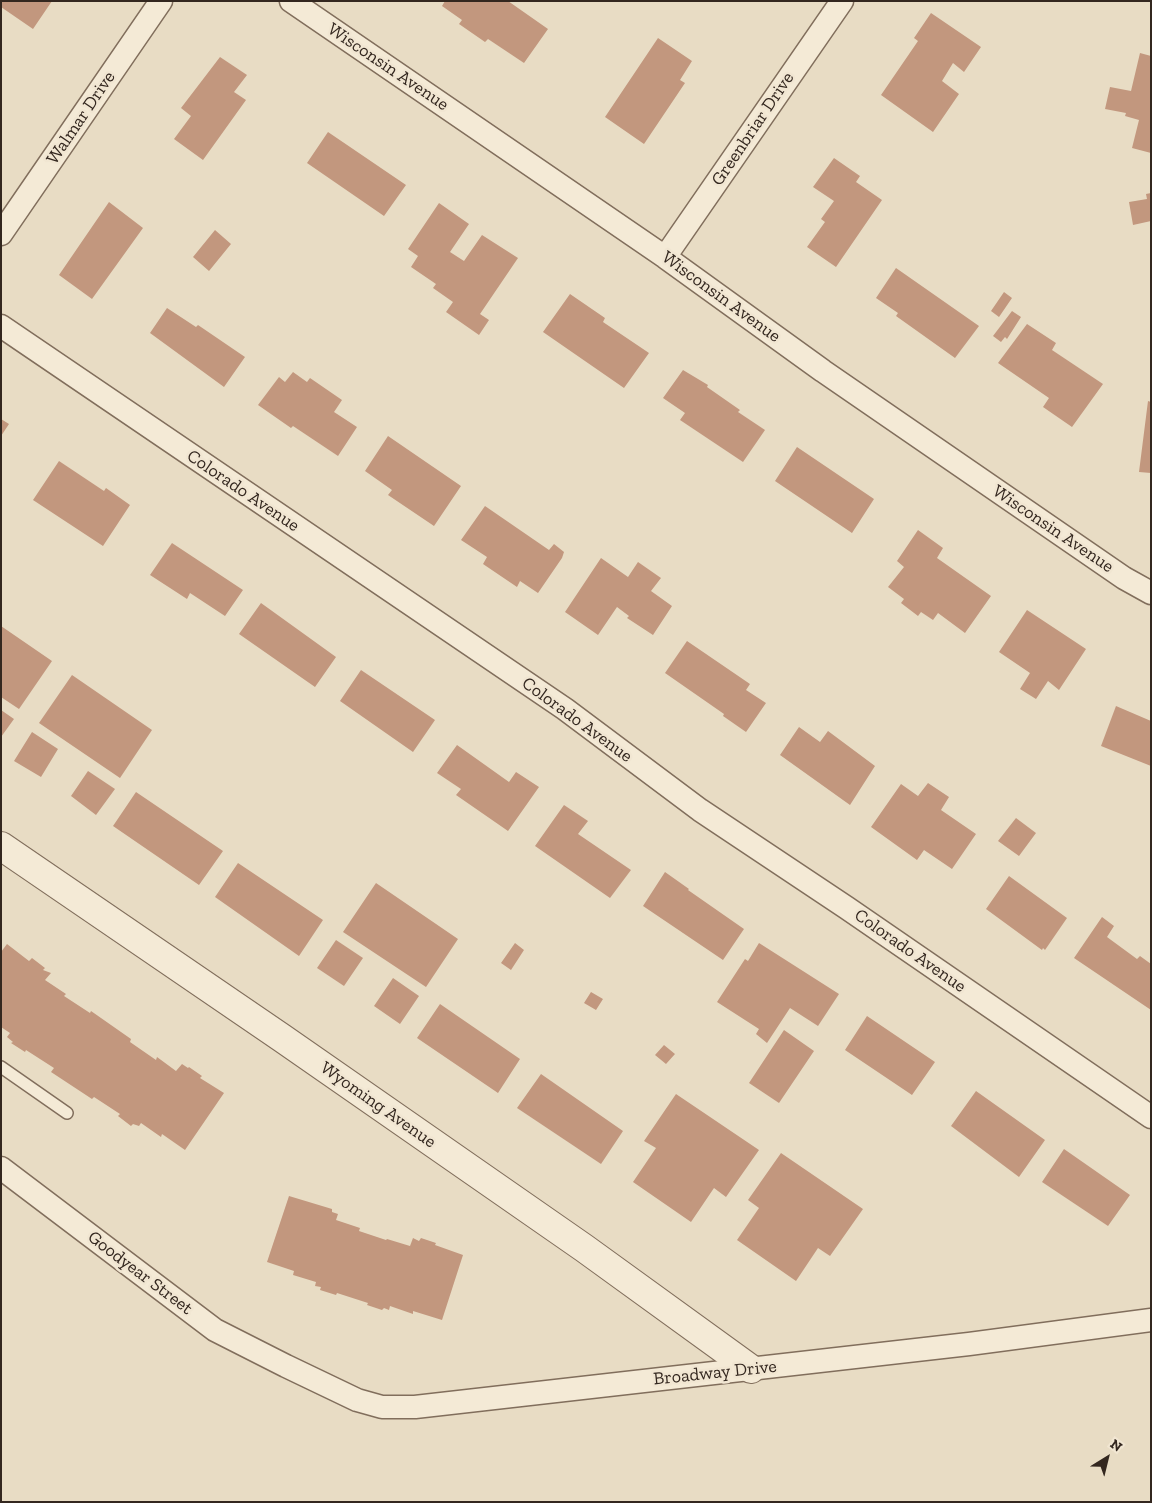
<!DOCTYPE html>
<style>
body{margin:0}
#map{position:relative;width:1152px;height:1503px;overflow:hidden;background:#e8dcc4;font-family:"Zilla Slab",serif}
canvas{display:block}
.frame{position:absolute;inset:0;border:2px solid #33271f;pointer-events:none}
.north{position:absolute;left:1082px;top:1433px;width:50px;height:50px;-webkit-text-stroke:4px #f1e6d2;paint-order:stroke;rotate:36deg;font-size:14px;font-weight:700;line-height:20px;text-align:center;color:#33271f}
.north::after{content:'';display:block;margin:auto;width:18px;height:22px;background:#33271f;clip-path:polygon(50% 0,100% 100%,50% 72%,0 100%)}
</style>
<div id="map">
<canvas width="1152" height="1503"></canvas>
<div class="frame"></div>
<div class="north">N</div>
</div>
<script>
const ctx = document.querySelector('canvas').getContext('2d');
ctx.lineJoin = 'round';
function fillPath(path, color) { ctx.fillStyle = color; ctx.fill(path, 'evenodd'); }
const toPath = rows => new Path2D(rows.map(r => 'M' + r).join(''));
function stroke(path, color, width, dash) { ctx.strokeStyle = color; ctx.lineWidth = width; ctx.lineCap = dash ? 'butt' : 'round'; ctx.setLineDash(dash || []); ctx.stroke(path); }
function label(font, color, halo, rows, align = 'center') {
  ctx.font = font + ' "Zilla Slab",serif'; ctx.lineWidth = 5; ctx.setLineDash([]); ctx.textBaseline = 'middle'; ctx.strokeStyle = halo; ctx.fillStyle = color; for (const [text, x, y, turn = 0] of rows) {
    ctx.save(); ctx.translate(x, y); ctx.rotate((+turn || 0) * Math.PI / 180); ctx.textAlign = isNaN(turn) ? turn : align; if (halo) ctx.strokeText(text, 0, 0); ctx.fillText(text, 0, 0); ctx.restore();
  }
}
const building = toPath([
 [1,1,52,1,33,29,1,7],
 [445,1,508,1,548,29,524,63,488,39,485,42,459,24,462,20,442,6],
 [931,13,981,47,964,72,953,63,942,81,959,94,933,132,881,95,918,41,914,38],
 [658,38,692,61,680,80,685,83,644,144,605,117],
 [1140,53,1151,56,1151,153,1132,148,1139,120,1125,116,1126,113,1105,109,1110,87,1131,91],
 [220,57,247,75,234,92,246,100,203,160,174,139,191,116,181,108],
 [328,132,406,185,384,216,307,163],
 [834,158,860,176,856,182,882,200,836,267,807,247,825,222,821,219,834,201,813,187],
 [1151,193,1151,221,1133,225,1129,202,1147,199,1146,194],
 [109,202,143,228,92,299,59,275],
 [439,203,469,224,450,252,464,261,482,235,518,258,480,314,489,320,479,335,446,312,453,302,433,288,436,284,411,267,418,256,408,249],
 [215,230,231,244,209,271,193,257],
 [896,268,979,326,955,358,896,316,898,313,876,298],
 [1004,292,1012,298,999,317,991,311],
 [570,294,605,318,603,322,649,353,624,388,543,332],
 [167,308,196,327,198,325,245,357,224,387,150,333],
 [1012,311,1021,317,1007,339,1005,337,1001,342,993,336],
 [1027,324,1056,343,1052,350,1103,384,1072,427,1043,407,1049,398,998,363],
 [683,370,708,385,707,387,740,410,738,412,765,430,743,462,680,420,685,413,663,398],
 [293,372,307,382,310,378,342,400,334,412,357,427,338,456,293,426,291,428,258,405,279,377,285,382],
 [1148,401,1151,402,1151,473,1139,472],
 [1,419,9,424,1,436],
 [388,436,461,486,434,526,388,495,392,490,365,471],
 [797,447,874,499,852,533,775,481],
 [59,461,104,491,106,488,130,505,103,546,33,500],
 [485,506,549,550,554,544,564,552,562,558,538,593,520,581,517,587,483,564,487,557,461,540],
 [918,530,943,548,937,558,991,596,965,633,938,613,933,620,921,612,918,616,901,603,904,599,888,587,904,567,897,561],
 [172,543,243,590,225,616,190,593,187,599,150,575],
 [601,558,628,577,638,562,661,578,651,591,672,606,653,635,627,618,629,616,617,607,598,635,565,612],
 [261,603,336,657,315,687,239,634],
 [1027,610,1086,649,1059,690,1048,681,1036,699,1020,689,1030,673,999,652],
 [1,626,52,661,19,709,1,697],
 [687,641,750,684,746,690,766,703,746,732,723,716,724,714,665,673],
 [361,670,435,720,413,752,340,701],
 [72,675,152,730,120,778,39,723],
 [1116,706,1151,721,1151,766,1101,746],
 [1,710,14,719,1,737],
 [799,727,820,742,828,731,875,766,850,805,780,755],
 [32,732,58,749,41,777,14,761],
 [457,745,509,782,516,772,539,787,508,831,456,795,461,789,437,773],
 [88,771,115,789,96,815,71,796],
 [928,783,949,797,941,810,976,834,952,869,924,850,917,860,871,827,901,784,918,796],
 [136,792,223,851,199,885,113,826],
 [564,805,588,821,578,834,631,870,610,898,535,846],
 [1016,818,1036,833,1019,856,998,841],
 [238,863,323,920,299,956,215,897],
 [665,872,689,889,688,890,744,929,723,960,643,906],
 [1009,876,1067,918,1045,950,1043,948,1042,950,986,909],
 [376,883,458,939,426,987,343,932],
 [1102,917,1114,926,1107,937,1137,959,1140,956,1151,964,1151,1010,1074,958],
 [336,940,363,958,344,986,317,968],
 [515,943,524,950,511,970,501,963],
 [759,943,839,994,818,1026,790,1008,767,1043,756,1034,759,1029,717,1002,745,959,748,961],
 [7,944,29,961,32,958,45,968,43,970,51,973,45,980,66,994,64,996,90,1013,91,1011,131,1039,130,1042,156,1060,157,1057,176,1071,182,1064,188,1068,189,1067,202,1076,200,1078,224,1093,185,1150,162,1134,161,1137,141,1123,139,1126,133,1124,131,1126,118,1116,120,1114,94,1097,92,1099,51,1072,54,1068,26,1050,25,1052,11,1043,13,1042,7,1037,10,1033,1,1027,1,952],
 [393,978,419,996,400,1024,374,1006],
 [591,992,603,999,596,1010,584,1003],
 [440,1004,520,1059,498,1093,417,1038],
 [867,1016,935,1062,912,1095,845,1050],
 [784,1030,814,1051,779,1103,749,1083],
 [664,1045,675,1054,666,1064,655,1055],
 [541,1074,623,1131,601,1164,517,1108],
 [976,1091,1045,1140,1019,1177,951,1126],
 [676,1094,759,1150,726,1197,714,1188,691,1222,633,1182,656,1148,644,1141],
 [1064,1149,1130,1195,1108,1226,1042,1182],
 [781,1153,863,1209,830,1256,818,1248,796,1281,737,1240,759,1208,748,1200],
 [289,1196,332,1209,332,1212,338,1214,336,1220,360,1228,359,1231,386,1240,387,1239,410,1246,413,1238,419,1241,421,1238,436,1243,435,1245,463,1255,442,1320,413,1311,413,1314,390,1306,389,1310,384,1308,382,1310,367,1305,368,1303,337,1293,336,1295,320,1290,321,1287,315,1286,316,1282,293,1275,294,1271,267,1262]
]);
const service = toPath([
 [1,1067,67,1113]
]);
const minor = toPath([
 [291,1,665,257,823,371,1124,578,1151,593],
 [1,234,161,1],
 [665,257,842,1],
 [1,326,565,709,700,810,847,908,1151,1117],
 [1,1168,215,1330,286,1366,357,1400,382,1407,415,1407,969,1344,1151,1320]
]);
const tertiary = toPath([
 [1,846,282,1038,584,1248,751,1369]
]);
const streetNames = [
 ["Wisconsin Avenue",388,67,34],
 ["Walmar Drive",81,118,-56],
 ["Greenbriar Drive",753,129,-56],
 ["Wisconsin Avenue",721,297,36],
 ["Colorado Avenue",243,491,34],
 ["Wisconsin Avenue",1053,529,34],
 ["Colorado Avenue",577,720,36],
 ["Colorado Avenue",910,951,35],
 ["Wyoming Avenue",378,1105,35],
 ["Goodyear Street",140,1273,37],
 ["Broadway Drive",715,1373,-6]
];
fillPath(building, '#c2977e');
stroke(service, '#816e5c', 14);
stroke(minor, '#816e5c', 25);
stroke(tertiary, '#816e5c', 30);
stroke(service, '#f4ead6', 11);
stroke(minor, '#f4ead6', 22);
stroke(tertiary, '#f4ead6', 28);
label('18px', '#33271f', '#f1e6d2', streetNames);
</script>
